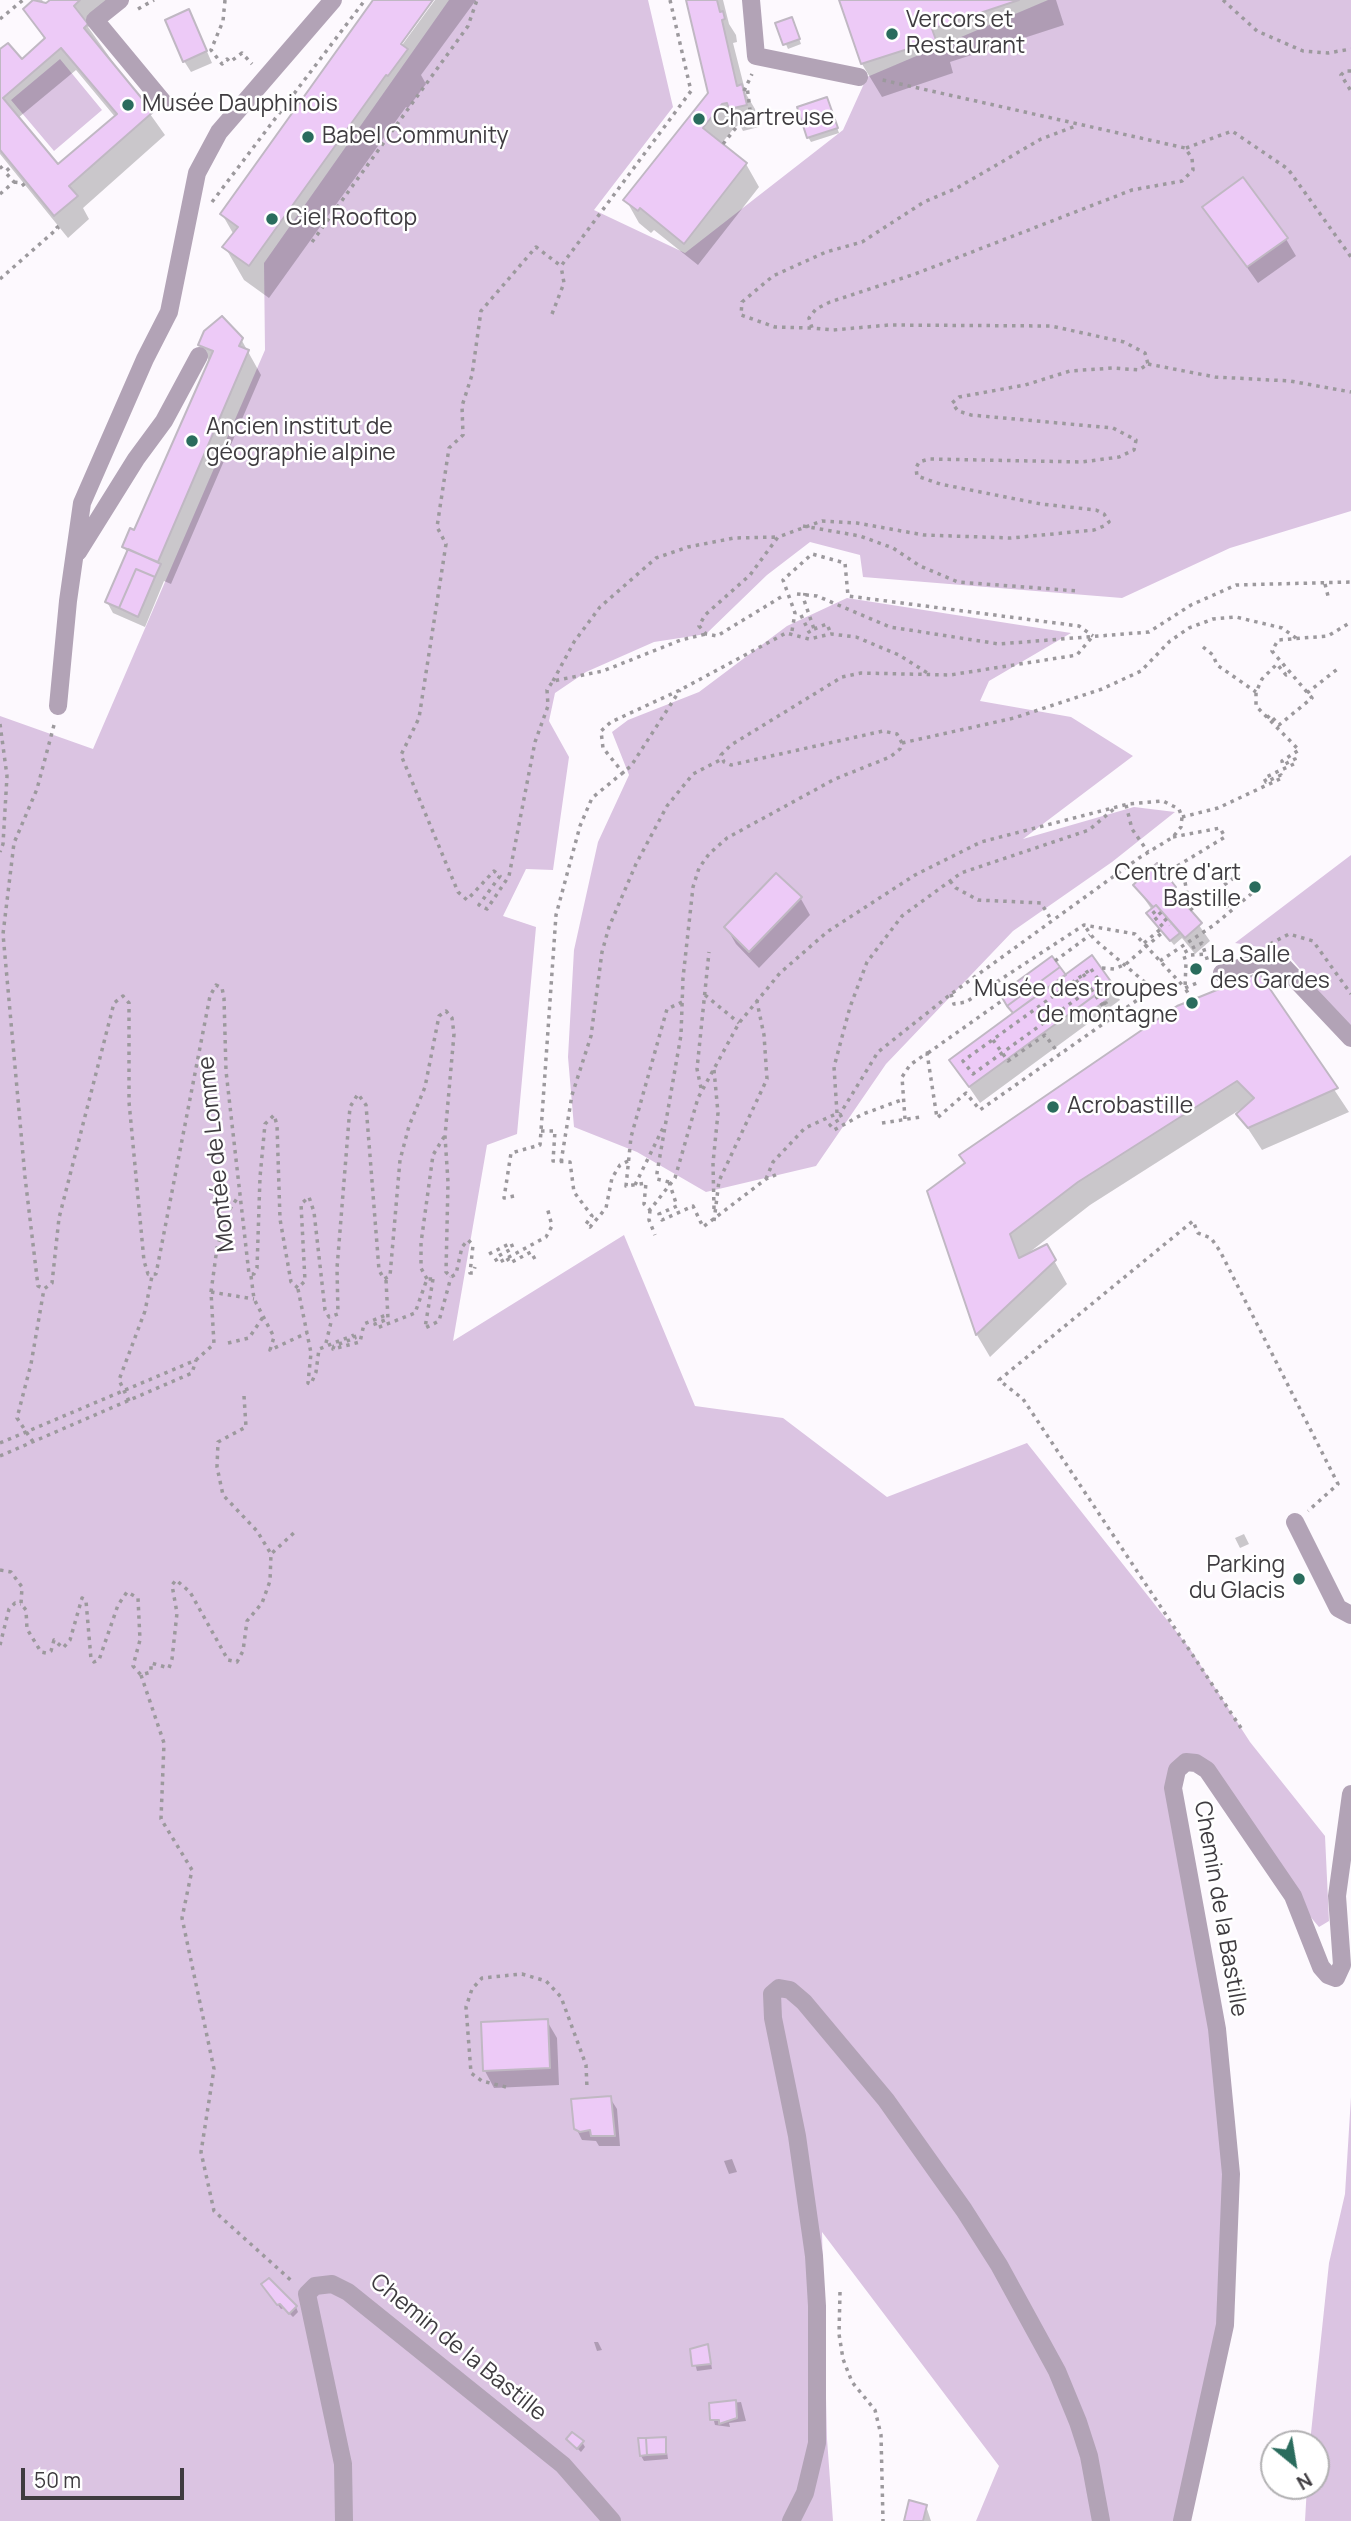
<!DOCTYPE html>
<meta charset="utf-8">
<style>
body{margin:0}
#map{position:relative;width:1351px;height:2521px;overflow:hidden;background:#fdf9fe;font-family:Manrope,sans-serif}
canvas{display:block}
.north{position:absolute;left:1260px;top:2430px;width:70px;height:70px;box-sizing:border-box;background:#fff;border:2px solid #b2b1b3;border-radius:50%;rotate:150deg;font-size:19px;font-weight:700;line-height:28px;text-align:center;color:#3f3c40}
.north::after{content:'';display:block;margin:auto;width:24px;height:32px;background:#2a6c5d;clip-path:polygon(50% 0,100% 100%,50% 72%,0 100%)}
.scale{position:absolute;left:21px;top:2468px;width:163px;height:32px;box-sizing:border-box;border:4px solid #3f3c40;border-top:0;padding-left:9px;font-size:21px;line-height:24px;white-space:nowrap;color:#3f3c40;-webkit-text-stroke:5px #fff;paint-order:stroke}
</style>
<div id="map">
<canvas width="1351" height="2521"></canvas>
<div class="north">N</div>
<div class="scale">50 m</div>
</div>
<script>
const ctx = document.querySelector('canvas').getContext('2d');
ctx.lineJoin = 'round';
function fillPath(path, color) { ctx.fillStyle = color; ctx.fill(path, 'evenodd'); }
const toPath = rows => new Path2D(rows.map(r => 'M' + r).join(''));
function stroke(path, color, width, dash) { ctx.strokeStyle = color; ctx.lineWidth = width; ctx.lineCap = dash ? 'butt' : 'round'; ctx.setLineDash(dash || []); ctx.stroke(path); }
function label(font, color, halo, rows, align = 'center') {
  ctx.font = font + ' Manrope,sans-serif'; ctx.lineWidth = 5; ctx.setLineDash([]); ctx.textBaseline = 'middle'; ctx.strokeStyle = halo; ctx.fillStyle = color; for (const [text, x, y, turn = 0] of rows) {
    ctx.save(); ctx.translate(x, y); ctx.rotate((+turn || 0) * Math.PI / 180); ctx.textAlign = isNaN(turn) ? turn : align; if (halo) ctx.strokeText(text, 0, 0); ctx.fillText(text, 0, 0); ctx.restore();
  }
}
const green = toPath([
 [449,0,648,0,673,107,594,210,685,253,843,130,867,77,1048,0,1351,0,1351,511,1230,548,1122,598,863,577,860,555,810,542,767,575,706,634,654,642,586,672,555,693,549,721,569,757,553,870,526,869,503,916,536,927,517,1134,487,1145,453,1341,624,1235,695,1406,783,1418,887,1497,1027,1443,1190,1649,1250,1742,1325,1836,1329,1921,1319,1927,1293,1896,1207,1770,1177,1770,1231,2174,1225,2325,1182,2521,976,2521,999,2466,822,2232,827,2439,833,2521,0,2521,0,716,93,749,265,350,264,263],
 [60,59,102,110,54,151,11,100],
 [847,598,1071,633,989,681,980,701,1071,717,1133,756,1023,839,1134,807,1175,812,1112,862,1013,931,886,1064,816,1166,706,1192,637,1152,574,1127,568,1057,574,950,598,842,629,775,612,732,628,720,699,692,787,626],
 [1351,855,1351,1030,1285,951,1235,943],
 [1351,2097,1351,2521,1305,2521,1307,2486,1316,2486,1316,2444,1310,2444,1311,2433,1329,2263,1345,2194]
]);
const shadow = toPath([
 [36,0,42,0,46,5,53,0,117,0,88,27,165,135,83,208,89,219,68,238,0,154,0,52,22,61,45,40,25,9],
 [76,70,116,118,58,166,18,118],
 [375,0,430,0,395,50,397,52,435,0,476,0,421,75,426,84,408,108,406,107,269,298,244,280,225,247,234,235,222,214],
 [687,0,723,0,729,24,736,35,737,42,733,43,746,94,755,109,759,127,743,131,740,125,735,127,721,144,746,164,759,187,698,265,654,230,651,233,639,223,626,200,710,93],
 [845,0,1056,0,1064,25,950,62,953,73,882,97,862,64,841,1],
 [194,22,212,63,191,72,184,61],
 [777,24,794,24,801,44,788,49],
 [829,104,839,133,811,142,808,137],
 [1205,208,1286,239,1296,256,1258,283],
 [241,339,261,375,171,584,164,581,145,627,113,613,107,602,128,554,124,547,135,532,210,362,200,345],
 [1157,865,1210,941,1195,954,1182,938,1174,945,1151,918,1152,910,1135,885],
 [777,876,801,899,810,915,759,968,736,944,726,927],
 [1258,975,1349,1112,1262,1150,1239,1115,1244,1107,1090,1205,1026,1255,1046,1246,1067,1284,990,1357,977,1335,930,1192],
 [1065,977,1110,984,1120,1000,980,1103,951,1061,1014,1014,1008,1006],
 [1244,1534,1249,1544,1240,1548,1235,1538],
 [547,2021,557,2038,559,2085,494,2088,485,2071],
 [610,2098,617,2109,620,2146,599,2146,596,2141,582,2140,576,2128],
 [732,2159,737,2172,729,2174,724,2161],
 [266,2289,296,2307,298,2312,293,2317,284,2308,281,2309],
 [594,2342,598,2342,602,2350,597,2351],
 [708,2346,712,2369,697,2371,692,2351],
 [741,2402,746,2421,729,2423,730,2427,715,2425,710,2405],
 [568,2439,582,2442,585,2447,581,2452],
 [665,2439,668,2459,644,2461,641,2456],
 [926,2506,931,2521,906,2521]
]);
const building = toPath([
 [33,0,46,3,50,0,80,0,74,6,88,24,84,28,153,112,69,186,78,196,54,216,0,150,0,49,8,43,22,59,45,38,23,9,33,0],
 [61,48,117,114,58,164,3,98,61,48],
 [373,0,433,0,401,44,408,49,388,76,386,75,249,266,222,247,238,227,220,214,373,0],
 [686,0,717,0,720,12,723,11,725,19,722,20,737,86,742,84,747,105,729,109,727,103,722,104,703,128,747,163,684,244,640,208,638,211,623,200,708,93,686,0],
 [839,0,1019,0,932,29,936,40,861,64,839,0],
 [189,9,207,51,183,62,165,20,189,9],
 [792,17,800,39,783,45,775,23,792,17],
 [827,97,838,128,807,138,797,107,827,97],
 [1243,177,1288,238,1247,267,1202,207,1243,177],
 [222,316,243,338,239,346,249,350,158,562,122,547,130,528,134,530,213,351,198,345,204,331,222,316],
 [128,549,161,564,155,577,136,569,119,608,105,602,128,549],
 [136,569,155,577,138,617,119,608,136,569],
 [1157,863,1176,887,1173,890,1202,923,1185,938,1156,905,1153,907,1133,885,1157,863],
 [776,873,802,897,749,952,724,927,776,873],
 [1156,905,1180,933,1170,941,1146,913,1156,905],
 [1092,955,1112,983,969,1087,949,1060,1092,955],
 [1052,956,1060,967,1007,1006,1000,994,1052,956],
 [1060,967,1066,975,1013,1013,1007,1006,1060,967],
 [1259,973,1338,1088,1248,1128,1236,1114,1254,1098,1237,1081,1078,1182,1010,1234,1019,1258,1047,1244,1056,1260,976,1335,927,1191,965,1163,959,1155,1177,1006,1259,973],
 [1102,990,1108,999,1082,1018,1076,1009,1102,990],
 [548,2019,550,2068,483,2071,481,2022,548,2019],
 [611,2096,615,2136,591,2136,590,2130,580,2132,574,2129,571,2099,611,2096],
 [269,2278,297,2306,289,2314,280,2304,277,2305,261,2284,269,2278],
 [708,2344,711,2364,692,2366,690,2349,708,2344],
 [736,2400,737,2418,719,2424,719,2420,710,2420,709,2403,736,2400],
 [572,2432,584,2441,577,2449,566,2439,572,2432],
 [666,2437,666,2454,647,2455,646,2438,666,2437],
 [638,2438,646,2438,647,2455,640,2456,638,2438],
 [909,2500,927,2505,923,2521,904,2521,909,2500]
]);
const path = toPath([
 [225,0,223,21,211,50,222,64,227,59,230,62,242,53,252,64],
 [670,0,691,91,561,266,536,247,481,311,472,375,462,406,463,435,449,448,437,527,446,544,419,718,401,755,458,892,467,900,494,871,500,876,479,905,487,909,509,876,535,742,548,706,547,690,553,681,603,671,681,640,706,634],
 [1223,0,1257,31,1303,51,1328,53,1351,49],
 [138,9,154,0],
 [0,19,23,0],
 [1351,71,1345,71,1341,75,1351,91],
 [744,91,752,74],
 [723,144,750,110,747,86],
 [1186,148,1232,131,1288,169,1351,257],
 [0,166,5,172],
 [14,182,22,183,25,187],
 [0,194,14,182,5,172,13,165],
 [212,202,365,0],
 [312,242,468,26,477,0],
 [0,279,58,228,54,223],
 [552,314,564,283,561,266],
 [811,328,775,327,741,315,742,302,773,276,826,252,862,242,924,202,957,188,1041,139,1076,126],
 [1148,364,1215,377,1290,381,1351,392],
 [803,526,860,536,893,548,920,566,958,582,1078,591],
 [1325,584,1328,596],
 [797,594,817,596,890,627,999,644,1149,632,1191,605,1236,585,1351,582],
 [781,597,717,636,706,634,699,626,705,615,750,575,778,537,822,521,857,523,924,535,1011,538,1094,530,1104,526,1109,522,1104,514,1096,510,1041,504,940,484,917,476,916,468,919,462,929,459,1082,462,1119,457,1134,450,1136,440,1113,428,971,415,958,411,952,403,959,397,1025,385,1070,371,1113,368,1139,370,1148,364,1145,353,1124,342,1051,326,889,325,833,330,812,328,809,318,816,309,830,302,915,274,1132,190,1182,181,1193,170,1192,158,1185,148,878,79],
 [801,615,809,632,814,629,804,600,805,593],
 [814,629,827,624,831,634],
 [792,631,795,613,783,580,812,554,845,563,848,596,1079,626,1093,636],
 [1203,647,1213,655,1217,665,1256,692],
 [553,681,574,642,600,607,656,558,688,547,734,538,778,537],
 [1307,693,1340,667],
 [1267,718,1270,715,1279,725,1312,698,1272,651,1278,640,1328,636,1351,622],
 [0,724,7,776,3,844,0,852],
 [54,725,37,789,14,843,3,934,25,1177,38,1286,44,1289,52,1283,59,1218,114,1003,123,996,129,1003,129,1102,144,1261,148,1274,156,1274,210,996,216,985,222,988,224,998,226,1071,249,1274,254,1274,257,1268,260,1177,265,1124,274,1115,277,1125,280,1219,291,1282,298,1288,305,1281,301,1204,309,1197,314,1212,325,1310,329,1317,338,1314,337,1268,350,1107,358,1094,366,1105,379,1270,384,1279,390,1276,400,1160,409,1126,425,1087,439,1016,446,1011,452,1018,454,1034,445,1136,448,1182,446,1272,451,1277,456,1274,462,1247,468,1240,473,1245,470,1273,473,1273,475,1267],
 [902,743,897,734,883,731,731,765,724,762,721,755,731,745,842,677,861,673,950,675,1077,655,1093,636],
 [902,743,1014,718,1102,689,1141,671,1170,641,1189,628,1213,619,1236,617,1282,628,1296,638],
 [624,774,603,748,601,731,611,722,680,690,786,633,809,639,831,634,856,637,899,655,929,674],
 [1126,805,1132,829,1148,852],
 [1182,817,1218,808,1282,778,1281,775,1266,782,1264,778,1296,763,1295,759,1283,765,1282,761,1299,750,1256,706,1256,692,1262,679,1277,664,1286,675,1290,672],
 [1173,837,1220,828,1225,837,1174,868,1185,882,1189,904,1208,889,1213,893],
 [950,881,956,888,978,900,1041,903,1052,921],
 [1215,892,1231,911],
 [1190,910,1239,874],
 [1144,943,1163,927,1152,914,1157,910,1170,925],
 [1270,944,1289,934,1313,941,1351,994],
 [1191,955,1206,954],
 [1055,961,1090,935],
 [1160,961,1214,925,1257,889],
 [1102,968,1114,969,1126,964],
 [1091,969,1100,982,973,1074,963,1061,1091,969],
 [1083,974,1088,980],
 [1076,980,1085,993],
 [1091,989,1103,1006,1105,1006,1106,1003,1102,1004,1103,1005,1105,1008,1112,1017],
 [951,994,954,1004,966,1002,1084,925,1135,934,1185,988,1197,983],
 [705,995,739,1023],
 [1192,1000,1185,988,1186,962,1183,953,1202,943,1208,962],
 [682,1002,667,1009,631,1137,626,1186,646,1183,644,1204,650,1210,675,1178,698,1098,739,1023,780,973,827,932,915,875,981,842,1128,804,1163,801,1179,809,1182,817,1181,827,1173,837,1139,858,951,994,878,1052,840,1114],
 [993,1040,1008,1061,1045,1035,1059,1054],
 [928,1053,1003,1000],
 [714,1070,718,1113,713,1163,714,1209],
 [701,1088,697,1069,709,952],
 [837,1113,834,1067,850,1007,867,962,902,916,961,873,1089,830,1115,808],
 [840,1114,842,1118,830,1125,834,1130,863,1114,904,1099],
 [905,1119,902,1077,910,1065,927,1053,937,1118,966,1093,980,1110,1153,989,1094,939,1084,925],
 [882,1123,921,1117],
 [541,1131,555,1131,553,1161,570,1162,574,1192,592,1216,586,1224,590,1227,606,1208,612,1178,620,1165,628,1161],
 [561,1162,572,1095,591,1036,602,952,609,927,636,864,667,806,693,774,722,759],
 [766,1179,773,1162,805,1128,838,1113],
 [669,1182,657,1179,657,1173,681,1035,683,978,693,887,699,868,709,854,727,838,835,779,890,757,900,749,902,743],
 [669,1182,677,1206,659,1214,662,1220,693,1206,703,1227,766,1179,780,1173],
 [635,1185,663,1128],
 [514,1196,504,1198,511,1153,540,1145,556,915,580,826,592,798,631,766,680,690],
 [650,1210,649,1220,655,1235],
 [714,1221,719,1181,767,1079,764,1035,757,1002],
 [489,1254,511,1243,513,1248,495,1258,498,1263,546,1237,552,1226,547,1207],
 [507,1258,510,1263,531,1252,537,1263],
 [251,1276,254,1299,274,1337,270,1350,307,1333],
 [427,1279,421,1268,421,1243,433,1155,444,1137],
 [433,1279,425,1328,439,1321,451,1277],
 [386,1280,388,1319,375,1324,377,1328,415,1313,427,1279,433,1279],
 [298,1289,311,1353,308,1383,311,1384,316,1372,319,1349,354,1335],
 [211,1292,254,1299],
 [354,1335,355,1338,334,1346,333,1349,360,1342,364,1324,386,1315],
 [228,1343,249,1338,263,1317],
 [326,1343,332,1318],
 [244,1396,246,1427,218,1442,217,1467,223,1495,257,1531,271,1554],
 [129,1401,119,1380,145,1311,152,1276],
 [33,1442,17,1418,31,1364,44,1289],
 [0,1443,196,1360,214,1344,211,1292,217,1248,228,1212,238,1197],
 [0,1456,192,1373,196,1360],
 [0,1570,11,1572,22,1587,21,1604,26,1610,27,1629,41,1652,46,1653,51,1651,54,1640,63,1648,70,1640,82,1598,86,1601,91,1659,94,1662,99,1660,118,1605,127,1592,138,1598,140,1640,133,1666,141,1675,151,1672,151,1663,169,1668,172,1659,177,1613,172,1585,176,1580,190,1592,228,1660,237,1662,243,1651,247,1621,262,1603,270,1581,271,1554,297,1530],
 [0,1645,9,1609,15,1603,21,1604],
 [141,1675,164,1743,161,1819,192,1870,182,1918,214,2069,201,2152,214,2211,294,2283],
 [1241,1728,1023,1399,999,1380,1193,1221,1198,1233,1211,1238,1220,1251,1338,1484,1308,1511],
 [506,2087,482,2081,471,2073,466,2007,472,1989,482,1978,522,1974,546,1981,561,1997,586,2065,587,2088],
 [840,2292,839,2334,843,2359,852,2382,875,2410,881,2435,883,2521]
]);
const minor = toPath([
 [120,0,95,20,163,102],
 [751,0,756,56,859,77],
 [78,552,136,459,164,421,199,356],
 [58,706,68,601,82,503,145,359,169,312,197,173,219,132,333,0],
 [1222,973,1252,964,1281,964,1351,1038],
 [1295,1522,1338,1608,1351,1615],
 [344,2521,343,2464,307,2294,315,2286,332,2284,348,2292,563,2465,612,2521],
 [791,2521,805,2493,817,2443,817,2306,814,2256,797,2136,773,2018,772,1994,779,1988,790,1990,804,2002,886,2100,964,2210,999,2265,1057,2371,1078,2422,1089,2456,1101,2521],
 [1182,2521,1225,2325,1231,2174,1217,2029,1173,1788,1177,1770,1186,1762,1196,1763,1207,1770,1293,1896,1321,1967,1328,1975,1336,1978,1342,1965,1337,1896,1351,1794]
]);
const pathBridge = toPath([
 [1126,964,1163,932]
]);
const markers = [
 [892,34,7,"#2a6c5d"],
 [128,105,7,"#2a6c5d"],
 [699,119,7,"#2a6c5d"],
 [308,137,7,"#2a6c5d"],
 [272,219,7,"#2a6c5d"],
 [192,441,7,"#2a6c5d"],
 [1255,887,7,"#2a6c5d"],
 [1196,969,7,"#2a6c5d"],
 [1192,1003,7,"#2a6c5d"],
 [1053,1107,7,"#2a6c5d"],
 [1299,1579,7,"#2a6c5d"]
];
const poiNames = [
 ["Vercors et",906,21],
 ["Restaurant",906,47],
 ["Musée Dauphinois",142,105],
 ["Chartreuse",713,119],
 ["Babel Community",322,137],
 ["Ciel Rooftop",286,219],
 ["Ancien institut de",206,428],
 ["géographie alpine",206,454],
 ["Centre d'art",1241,874,"right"],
 ["Bastille",1241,900,"right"],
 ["La Salle",1210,956],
 ["des Gardes",1210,982],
 ["Musée des troupes",1178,990,"right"],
 ["de montagne",1178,1016,"right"],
 ["Acrobastille",1067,1107],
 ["Parking",1285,1566,"right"],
 ["du Glacis",1285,1592,"right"]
];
const streetNames = [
 ["Montée de Lomme",217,1154,-96],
 ["Chemin de la Bastille",1220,1909,80],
 ["Chemin de la Bastille",458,2348,39]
];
fillPath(green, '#dbc4e2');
fillPath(shadow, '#0003');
fillPath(building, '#edcaf7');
stroke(building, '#c0b8c3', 2);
stroke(path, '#9c999d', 3.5, [3.5, 5]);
stroke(minor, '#b2a3b6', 18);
stroke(pathBridge, '#9c999d', 3.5, [3.5, 5]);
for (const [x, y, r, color] of markers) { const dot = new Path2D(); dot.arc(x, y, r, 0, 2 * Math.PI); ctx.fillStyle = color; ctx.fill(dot); stroke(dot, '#fff', 2.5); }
label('23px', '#3f3c40', '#fff', poiNames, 'left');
label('23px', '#3f3c40', '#fff', streetNames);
</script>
